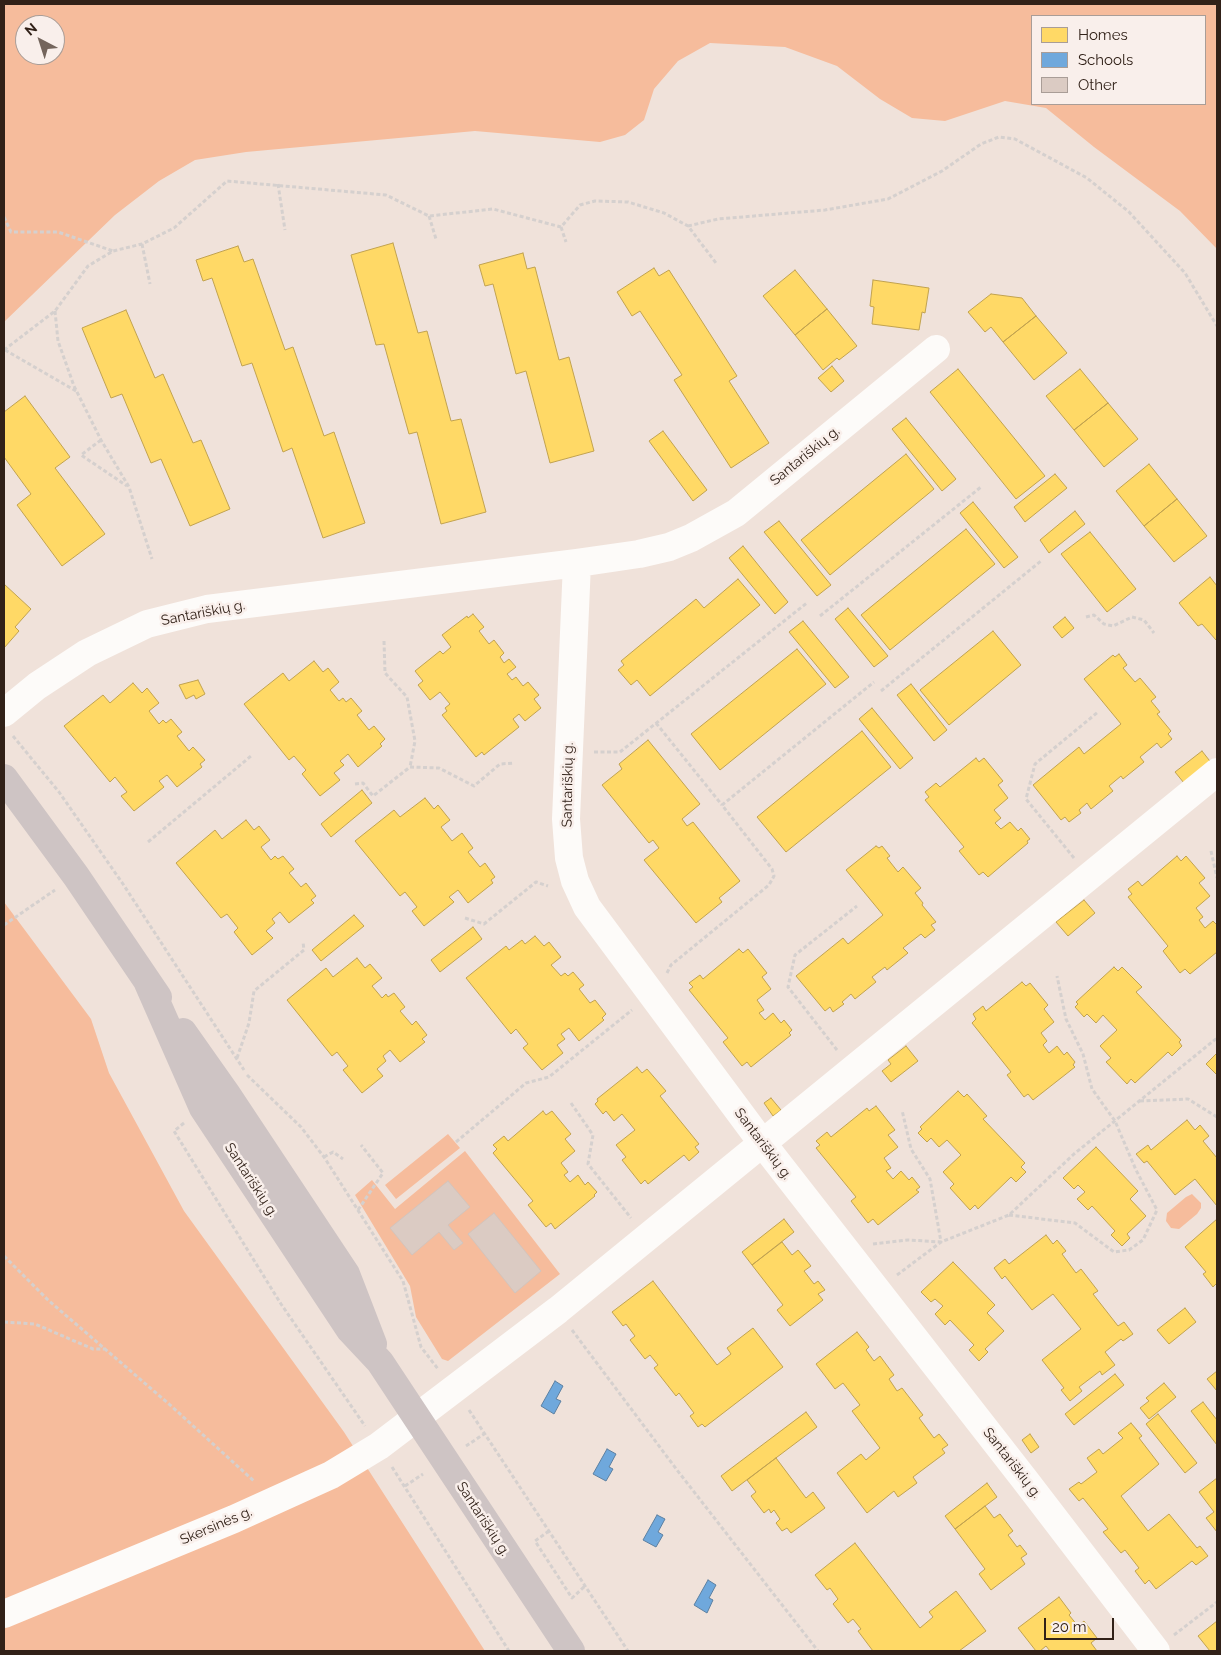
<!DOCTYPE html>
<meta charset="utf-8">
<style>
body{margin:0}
#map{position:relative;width:1221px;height:1655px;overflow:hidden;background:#f0e2da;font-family:Raleway,sans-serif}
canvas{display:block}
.frame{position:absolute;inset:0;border:5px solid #312118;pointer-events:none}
.legend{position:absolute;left:1031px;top:15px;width:175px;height:90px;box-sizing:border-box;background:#f9efeb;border:1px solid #a99d97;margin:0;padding:6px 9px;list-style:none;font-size:15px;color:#312118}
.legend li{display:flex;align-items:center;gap:10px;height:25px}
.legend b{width:25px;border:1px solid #a99d97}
.north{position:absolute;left:15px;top:15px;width:50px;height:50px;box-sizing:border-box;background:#f9efeb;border:1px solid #a99d97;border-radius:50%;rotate:320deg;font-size:14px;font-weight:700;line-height:20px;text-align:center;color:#312118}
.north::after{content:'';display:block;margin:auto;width:18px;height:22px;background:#74655c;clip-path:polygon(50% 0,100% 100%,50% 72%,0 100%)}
.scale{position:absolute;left:1044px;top:1618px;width:70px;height:22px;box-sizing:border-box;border:2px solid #312118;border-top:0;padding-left:6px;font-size:15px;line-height:18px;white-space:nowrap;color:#312118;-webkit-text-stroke:4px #f9efeb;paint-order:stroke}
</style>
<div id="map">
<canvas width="1221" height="1655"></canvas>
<div class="frame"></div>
<ul class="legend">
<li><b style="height:14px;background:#ffd966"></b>Homes</li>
<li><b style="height:14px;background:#6fa8dc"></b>Schools</li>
<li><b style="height:14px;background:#dbcbc3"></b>Other</li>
</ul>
<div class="north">N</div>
<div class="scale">20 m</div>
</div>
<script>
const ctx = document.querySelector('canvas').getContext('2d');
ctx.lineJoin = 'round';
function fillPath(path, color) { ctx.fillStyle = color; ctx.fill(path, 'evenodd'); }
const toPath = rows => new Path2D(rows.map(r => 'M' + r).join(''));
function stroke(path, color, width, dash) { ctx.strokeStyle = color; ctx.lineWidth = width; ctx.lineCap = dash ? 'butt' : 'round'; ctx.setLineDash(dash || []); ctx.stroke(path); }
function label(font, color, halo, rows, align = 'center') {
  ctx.font = font + ' Raleway,sans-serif'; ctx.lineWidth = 5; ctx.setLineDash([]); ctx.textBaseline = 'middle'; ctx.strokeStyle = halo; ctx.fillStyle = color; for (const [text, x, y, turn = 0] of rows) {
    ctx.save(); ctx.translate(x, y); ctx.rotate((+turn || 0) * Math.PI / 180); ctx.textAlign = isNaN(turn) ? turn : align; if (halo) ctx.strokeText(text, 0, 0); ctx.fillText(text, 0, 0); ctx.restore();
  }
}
const green = toPath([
 [4,4,1217,4,1217,249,1180,211,1094,147,1046,108,1005,101,945,121,912,118,880,99,837,66,785,47,710,43,678,61,654,89,644,120,625,135,600,142,475,131,246,152,195,160,159,181,115,215,4,322],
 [1032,16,1205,16,1205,104,1032,104],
 [25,25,55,25,55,55,25,55],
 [4,902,91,1019,109,1073,184,1211,344,1432,485,1651,4,1651],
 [448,1134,460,1148,396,1199,385,1185],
 [465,1151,560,1274,448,1361,442,1359,416,1317,410,1286,355,1195,372,1180,395,1209],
 [1192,1194,1201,1203,1201,1208,1197,1214,1179,1229,1171,1228,1166,1221,1167,1213,1186,1197]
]);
const homes = toPath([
 [393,243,418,333,427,331,451,421,461,419,486,512,441,524,417,432,409,434,384,344,376,345,351,255,393,243],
 [238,246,244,262,253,259,285,350,293,347,324,436,334,432,365,523,323,538,292,448,283,452,252,363,242,366,212,278,203,281,196,260,238,246],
 [523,253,527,269,535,267,559,360,569,357,594,451,550,463,526,371,516,374,493,284,485,286,479,265,523,253],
 [654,268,659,276,669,270,737,376,729,381,769,443,731,468,674,380,682,375,640,311,632,316,617,292,654,268],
 [795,270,827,309,795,335,763,296,795,270],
 [873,280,929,288,925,313,922,312,919,330,872,324,874,307,870,306,873,280],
 [991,294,1022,298,1036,316,1003,342,991,327,985,332,968,312,991,294],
 [827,309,857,346,839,360,837,358,823,370,795,335,827,309],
 [126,310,155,378,163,374,193,443,201,440,230,509,190,526,161,459,151,463,122,394,111,398,82,328,126,310],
 [1036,316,1067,353,1034,380,1003,342,1036,316],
 [832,366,844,381,831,392,818,378,832,366],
 [958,369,1045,476,1016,499,930,392,958,369],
 [1080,369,1108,403,1074,430,1046,396,1080,369],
 [25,396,70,457,55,468,105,534,62,566,17,505,31,494,4,457,4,412,25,396],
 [1108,403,1138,439,1104,467,1074,430,1108,403],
 [906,418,956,479,942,491,892,429,906,418],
 [663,431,707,490,693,501,649,441,663,431],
 [906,454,934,489,830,575,801,540,906,454],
 [1149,464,1177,499,1144,526,1116,491,1149,464],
 [1055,474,1067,488,1025,522,1014,507,1055,474],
 [1177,499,1207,536,1174,562,1144,526,1177,499],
 [973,502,1018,557,1004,568,960,513,973,502],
 [1075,511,1085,524,1049,553,1040,540,1075,511],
 [779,521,831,585,817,596,764,532,779,521],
 [966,529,995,564,890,650,861,615,966,529],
 [1090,532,1136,589,1107,612,1061,554,1090,532],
 [743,546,788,602,775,614,729,558,743,546],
 [1210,577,1217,586,1217,639,1216,640,1202,624,1198,626,1179,603,1210,577],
 [738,579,760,605,650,696,637,680,631,685,618,670,624,665,621,661,696,599,704,608,738,579],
 [4,584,31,609,15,627,19,631,4,648,4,584],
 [848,608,888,656,874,667,835,619,848,608],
 [473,614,484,627,479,631,489,644,494,640,504,653,500,657,504,663,509,659,516,667,507,674,512,680,516,677,523,686,528,682,539,695,534,699,541,708,525,721,519,714,513,719,519,727,484,755,482,752,476,757,442,715,447,711,445,708,450,704,440,692,430,700,418,685,423,681,415,671,440,651,443,654,451,647,442,635,467,616,468,618,473,614],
 [1065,617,1074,628,1062,638,1053,627,1065,617],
 [803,621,849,677,835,688,789,632,803,621],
 [993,631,1021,665,949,725,920,690,993,631],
 [797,649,826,684,720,770,691,734,797,649],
 [1119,654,1127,665,1123,668,1135,682,1140,678,1156,697,1151,701,1160,712,1157,714,1171,731,1168,734,1172,739,1161,748,1157,743,1140,757,1144,762,1123,779,1121,776,1109,786,1113,791,1091,809,1087,803,1079,810,1081,813,1069,822,1065,817,1061,820,1033,785,1079,747,1084,754,1121,724,1084,679,1113,655,1115,657,1119,654],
 [314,661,323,672,328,668,339,682,330,690,339,701,343,698,346,702,351,698,362,711,357,715,369,730,374,726,385,739,380,744,382,746,358,767,348,754,340,761,344,765,334,773,340,780,320,796,302,774,306,770,294,756,289,760,244,704,283,673,289,681,314,661],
 [198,680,205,694,196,699,194,695,186,699,179,685,198,680],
 [133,683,142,693,147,688,159,703,149,711,159,724,163,720,166,723,171,719,182,732,177,736,189,751,193,747,205,760,200,764,202,767,177,787,167,775,159,781,164,787,134,811,121,796,127,792,115,777,110,782,64,726,103,695,110,703,133,683],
 [911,684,947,730,934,741,897,695,911,684],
 [872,708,913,758,900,769,859,719,872,708],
 [862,731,891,767,786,852,757,817,862,731],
 [648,740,700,804,682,819,687,826,693,822,740,881,719,898,722,902,696,923,644,860,659,848,653,840,649,843,602,785,622,769,619,764,648,740],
 [1202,751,1213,765,1184,783,1175,772,1202,751],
 [976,758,979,762,984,758,1003,781,998,785,1008,798,994,810,1001,818,995,823,1001,829,1010,822,1018,831,1021,828,1030,839,1027,841,1028,843,988,877,983,872,979,875,959,851,964,847,925,800,929,797,925,792,936,783,940,787,976,758],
 [362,790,372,803,331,837,321,824,362,790],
 [425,798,434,809,438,805,450,820,441,827,452,841,462,833,473,848,468,852,480,867,485,863,495,877,491,880,493,883,468,903,458,890,449,897,454,902,424,926,412,911,417,907,405,892,400,896,355,841,394,810,400,817,425,798],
 [246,820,254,830,259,826,270,840,261,847,271,860,275,856,278,859,283,856,294,869,289,873,301,887,306,883,316,896,311,900,314,903,289,923,280,912,272,919,275,923,266,931,273,938,252,955,234,932,238,928,227,914,221,918,176,863,215,830,222,839,246,820],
 [876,846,879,848,882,846,890,856,887,858,898,872,903,867,921,888,915,893,923,903,922,905,936,922,931,925,935,930,925,938,921,934,903,948,908,953,887,970,885,967,872,977,876,982,855,999,851,994,842,1002,844,1004,833,1012,830,1007,825,1011,796,976,843,938,848,944,883,915,846,870,876,846],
 [1177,856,1181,861,1186,856,1205,878,1199,883,1210,896,1196,908,1203,917,1199,920,1205,928,1213,921,1217,925,1217,952,1190,974,1185,969,1180,973,1163,951,1168,946,1128,897,1132,894,1128,889,1138,881,1142,886,1177,856],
 [1084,900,1095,913,1068,936,1056,922,1084,900],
 [354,915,364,926,321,961,312,950,354,915],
 [473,927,482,939,440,972,431,960,473,927],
 [535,936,544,946,549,942,561,957,551,965,561,976,565,973,568,976,573,972,584,985,579,989,590,1003,595,1000,606,1014,602,1018,604,1020,579,1041,569,1028,561,1034,565,1039,557,1045,563,1053,542,1070,523,1048,528,1044,516,1029,511,1034,466,978,506,946,509,950,522,940,525,944,535,936],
 [739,949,743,953,748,949,767,973,762,977,771,989,757,1000,764,1010,759,1013,765,1020,773,1013,781,1023,784,1020,792,1030,789,1033,791,1035,751,1067,747,1062,742,1066,723,1042,728,1038,689,990,693,987,689,983,700,975,703,979,739,949],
 [357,958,365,968,370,964,382,978,372,986,382,998,386,994,388,997,394,993,405,1007,400,1011,412,1025,416,1021,427,1035,422,1039,425,1042,400,1062,390,1050,383,1056,386,1061,377,1069,383,1076,362,1093,343,1070,348,1066,337,1052,332,1056,287,1000,326,968,333,977,357,958],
 [1114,967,1118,971,1122,967,1142,987,1136,992,1181,1040,1179,1042,1182,1046,1172,1056,1168,1052,1135,1083,1131,1079,1127,1084,1106,1062,1111,1058,1100,1046,1117,1030,1103,1015,1096,1023,1087,1014,1084,1017,1075,1007,1078,1004,1076,1002,1114,967],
 [1022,982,1026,986,1030,983,1048,1005,1044,1009,1054,1022,1041,1033,1047,1041,1043,1045,1049,1053,1057,1046,1064,1055,1067,1052,1075,1062,1073,1065,1075,1067,1033,1100,1028,1094,1024,1097,1007,1075,1011,1072,972,1023,976,1019,973,1014,983,1006,986,1011,1022,982],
 [906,1046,918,1061,891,1082,882,1071,891,1064,888,1060,906,1046],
 [1217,1053,1217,1073,1216,1074,1206,1064,1217,1053],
 [637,1067,642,1073,647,1069,666,1091,660,1096,699,1144,695,1147,699,1152,689,1161,684,1155,648,1184,645,1180,641,1184,622,1160,626,1157,616,1145,635,1130,622,1114,614,1121,606,1111,603,1114,595,1104,598,1101,597,1099,637,1067],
 [958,1091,964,1097,967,1094,987,1116,983,1119,1025,1163,1021,1167,1026,1172,1016,1182,1011,1177,978,1209,975,1205,970,1210,950,1188,954,1184,943,1172,961,1155,947,1140,939,1147,931,1138,927,1142,918,1133,922,1129,920,1127,958,1091],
 [771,1098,781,1110,773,1116,764,1103,771,1098],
 [876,1106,895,1130,888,1135,898,1147,884,1158,891,1168,886,1171,893,1179,901,1171,909,1180,912,1177,920,1187,916,1190,919,1192,878,1225,873,1219,868,1223,851,1201,856,1197,816,1148,820,1145,816,1141,827,1132,831,1137,867,1108,869,1111,876,1106],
 [543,1111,546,1115,552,1111,571,1134,565,1139,575,1151,561,1163,568,1172,564,1175,570,1182,578,1175,585,1185,588,1182,597,1192,594,1195,595,1196,555,1229,551,1223,546,1227,528,1205,533,1201,493,1153,497,1149,493,1145,504,1136,508,1141,543,1111],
 [1187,1120,1195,1130,1200,1125,1209,1136,1203,1141,1217,1158,1217,1206,1195,1179,1175,1195,1147,1161,1144,1163,1136,1154,1148,1145,1151,1150,1187,1120],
 [1096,1147,1138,1191,1130,1199,1146,1216,1127,1234,1130,1238,1122,1246,1111,1235,1115,1231,1092,1206,1088,1210,1077,1199,1085,1192,1078,1185,1074,1189,1063,1178,1096,1147],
 [784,1219,794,1232,752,1265,742,1252,784,1219],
 [1217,1219,1217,1283,1213,1287,1203,1274,1206,1272,1185,1247,1217,1219],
 [1046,1235,1053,1244,1057,1240,1066,1251,1062,1254,1076,1273,1081,1269,1098,1291,1093,1294,1118,1326,1124,1322,1133,1334,1123,1341,1121,1339,1105,1352,1115,1365,1102,1375,1100,1371,1079,1387,1082,1391,1070,1401,1061,1390,1064,1388,1042,1360,1081,1329,1053,1294,1032,1310,1005,1276,1002,1279,994,1268,1005,1259,1009,1264,1046,1235],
 [782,1242,792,1255,798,1250,811,1266,804,1271,814,1284,818,1281,825,1290,818,1294,823,1300,790,1326,777,1310,783,1305,752,1265,782,1242],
 [953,1262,995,1305,987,1313,1004,1331,985,1349,988,1352,979,1361,969,1350,974,1345,950,1320,945,1325,935,1314,943,1306,935,1299,931,1302,921,1292,953,1262],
 [653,1281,717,1365,731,1354,727,1348,753,1328,783,1367,705,1427,702,1424,698,1427,690,1416,694,1413,679,1393,676,1396,654,1368,658,1365,650,1355,645,1359,630,1340,635,1336,626,1324,623,1326,612,1312,653,1281],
 [1185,1308,1196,1322,1169,1344,1157,1330,1185,1308],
 [857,1332,869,1347,866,1350,874,1361,880,1356,894,1375,889,1379,897,1391,902,1388,923,1415,919,1418,934,1438,939,1434,948,1445,942,1449,945,1453,913,1477,917,1483,898,1497,894,1491,867,1513,837,1473,861,1454,866,1460,880,1448,852,1411,860,1405,843,1383,835,1389,816,1364,857,1332],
 [1217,1371,1217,1391,1207,1379,1217,1371],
 [1115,1374,1124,1385,1074,1425,1065,1414,1115,1374],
 [1164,1383,1176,1397,1149,1419,1140,1408,1149,1401,1146,1398,1164,1383],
 [1203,1402,1217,1420,1217,1445,1191,1411,1203,1402],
 [806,1412,817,1427,732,1491,721,1476,806,1412],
 [1158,1414,1197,1463,1185,1473,1146,1424,1158,1414],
 [1131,1423,1142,1436,1139,1438,1159,1464,1121,1496,1148,1531,1169,1514,1197,1548,1200,1546,1208,1556,1196,1565,1192,1561,1156,1589,1149,1580,1145,1584,1135,1571,1139,1568,1125,1550,1121,1553,1103,1532,1108,1529,1083,1498,1079,1501,1069,1489,1079,1482,1081,1484,1097,1472,1087,1458,1099,1449,1103,1454,1123,1438,1118,1433,1131,1423],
 [1030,1434,1039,1447,1031,1453,1022,1440,1030,1434],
 [776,1458,806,1498,813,1492,825,1508,791,1533,787,1528,782,1531,776,1523,780,1519,774,1510,771,1513,769,1509,764,1513,751,1496,756,1492,747,1480,776,1458],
 [1217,1478,1217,1532,1206,1518,1214,1512,1199,1492,1217,1478],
 [987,1483,997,1497,955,1529,945,1516,987,1483],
 [985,1506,994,1518,1000,1514,1013,1531,1008,1535,1017,1547,1020,1545,1027,1554,1021,1558,1025,1564,991,1590,979,1574,985,1569,955,1529,985,1506],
 [855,1543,920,1628,933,1617,929,1612,956,1591,986,1631,959,1651,873,1651,858,1631,861,1629,853,1619,848,1623,833,1604,838,1599,830,1588,827,1590,815,1575,855,1543],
 [1059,1597,1071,1613,1069,1615,1078,1626,1084,1621,1097,1638,1091,1643,1097,1651,1050,1651,1046,1646,1040,1651,1036,1651,1018,1628,1059,1597],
 [1217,1621,1217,1651,1210,1651,1198,1636,1217,1621]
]);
const schools = toPath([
 [555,1381,563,1386,556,1399,561,1401,554,1414,541,1406,555,1381],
 [607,1449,616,1454,609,1467,613,1469,606,1481,593,1474,607,1449],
 [657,1515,665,1519,658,1532,663,1535,656,1547,643,1540,657,1515],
 [708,1580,716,1585,709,1598,713,1600,707,1613,694,1605,708,1580]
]);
const building = toPath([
 [448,1181,470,1207,448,1225,463,1243,454,1250,439,1232,412,1255,390,1228,448,1181],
 [494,1213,541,1271,515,1293,468,1234,494,1213]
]);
const path = toPath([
 [278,184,285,230],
 [429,216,436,239],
 [4,217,11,232,58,232,113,251],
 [688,226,718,219,825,210,888,199,942,171,981,144,999,137,1015,139,1087,178,1129,212,1185,273,1217,326],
 [561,227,566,242],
 [142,244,150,284],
 [55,311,58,341,74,386,101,440,129,487,152,559],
 [4,350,55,311,88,266,113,251,142,244,174,228,227,181,386,195,429,216,493,209,561,227,580,205,595,201,628,202,664,213,688,226,716,263],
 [5,350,76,391],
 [101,440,81,455,127,486],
 [820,616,981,487],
 [1086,617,1094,615,1104,624,1113,626,1132,617,1144,620,1154,633],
 [384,641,385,673,407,697,415,741,410,767],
 [881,691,1041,561],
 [656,723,722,805],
 [13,736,59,792,123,884,244,1070],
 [594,752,620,752,808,602],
 [355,784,363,783,373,796,410,767,439,768,474,786,500,764,514,763],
 [148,842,251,756],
 [1211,851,1217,878],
 [1074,858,1026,799,1035,764,1098,712],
 [465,918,484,924,536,882,548,886],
 [4,925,55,890],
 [667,973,671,965,769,885,774,876,772,869,722,805,874,682],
 [837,1050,788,987,795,955,857,906],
 [237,1058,249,1023,254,991,304,950,303,942],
 [247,1075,301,1127,324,1157,403,1281,421,1347,438,1369],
 [1140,1101,1188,1099,1217,1117],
 [571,1103,593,1135,588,1164,631,1218],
 [184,1123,174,1131,281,1304,365,1426],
 [456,1142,526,1083,549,1077,632,1010],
 [324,1157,333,1152,343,1159],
 [358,1210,383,1173,361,1145],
 [1009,1215,1075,1223,1114,1252,1129,1250,1143,1240,1157,1210,1136,1170,1115,1121,1092,1089,1083,1054,1066,1019,1057,976],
 [873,1244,908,1240,941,1242,930,1179,911,1149,902,1110],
 [4,1256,48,1300,169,1404,255,1482],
 [897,1275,941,1242,1009,1215,1074,1154,1217,1038],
 [4,1322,35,1324,93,1349,106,1349],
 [572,1330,677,1470,818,1651],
 [469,1410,628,1651],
 [466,1446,484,1434],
 [392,1467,509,1651],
 [405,1486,423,1474],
 [549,1531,535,1541,572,1598,585,1586],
 [1174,1635,1217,1602]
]);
const minor = toPath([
 [577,563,566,819,569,858,575,881,587,907,763,1144,1025,1480,1156,1651],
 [4,713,37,686,87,653,147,624,207,609,577,563,639,554,669,547,691,538,736,513,936,349],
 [4,1614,234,1519,331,1475,379,1446,558,1310,1217,772]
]);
const major = toPath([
 [4,778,76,876,158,997],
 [148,983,203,1108,350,1330,380,1362,571,1651],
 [183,1032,226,1093,346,1274,373,1344]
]);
const streetNames = [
 ["Santariškių g.",805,456,-39],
 ["Santariškių g.",203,613,-11],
 ["Santariškių g.",568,785,-89],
 ["Santariškių g.",763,1144,53],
 ["Santariškių g.",251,1180,57],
 ["Santariškių g.",1012,1463,52],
 ["Santariškių g.",483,1519,57],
 ["Skersinės g.",216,1526,-23]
];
fillPath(green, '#f6bc9c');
fillPath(homes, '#ffd966');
stroke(homes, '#c1a24f', 1);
fillPath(schools, '#6fa8dc');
stroke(schools, '#5c80a1', 1);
fillPath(building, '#dbcbc3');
stroke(building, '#d3c4bc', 1);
stroke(path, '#d5d0ce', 3, [4, 2.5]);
stroke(minor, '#fdfbf9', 28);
stroke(major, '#cec4c4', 28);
label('14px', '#312118', '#f9efeb', streetNames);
</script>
